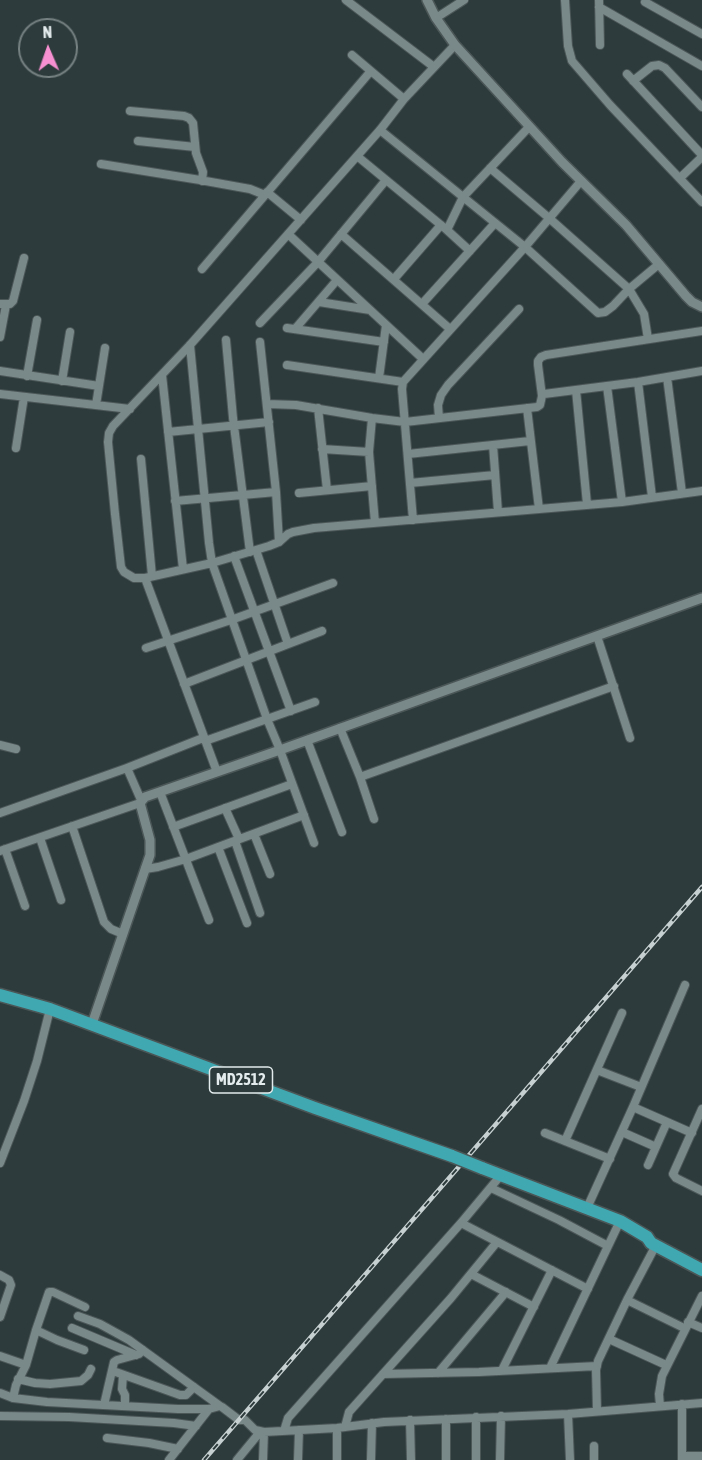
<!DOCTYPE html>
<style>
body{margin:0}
#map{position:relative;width:702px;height:1460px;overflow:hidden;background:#2d3b3c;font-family:"Asap Condensed",sans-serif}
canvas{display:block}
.north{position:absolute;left:18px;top:18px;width:60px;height:60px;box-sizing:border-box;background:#2d3b3c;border:2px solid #768182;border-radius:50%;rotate:358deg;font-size:16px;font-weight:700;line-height:24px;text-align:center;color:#e3ebec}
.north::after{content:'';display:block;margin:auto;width:21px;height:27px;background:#f690d0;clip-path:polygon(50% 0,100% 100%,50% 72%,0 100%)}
</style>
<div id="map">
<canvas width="702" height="1460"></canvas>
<div class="north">N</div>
</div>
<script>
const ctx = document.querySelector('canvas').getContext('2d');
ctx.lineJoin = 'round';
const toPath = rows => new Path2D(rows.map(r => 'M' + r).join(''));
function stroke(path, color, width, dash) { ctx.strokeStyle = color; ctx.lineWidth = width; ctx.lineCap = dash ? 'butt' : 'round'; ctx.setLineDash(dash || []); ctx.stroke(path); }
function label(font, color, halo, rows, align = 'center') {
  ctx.font = font + ' "Asap Condensed",sans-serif'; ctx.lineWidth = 5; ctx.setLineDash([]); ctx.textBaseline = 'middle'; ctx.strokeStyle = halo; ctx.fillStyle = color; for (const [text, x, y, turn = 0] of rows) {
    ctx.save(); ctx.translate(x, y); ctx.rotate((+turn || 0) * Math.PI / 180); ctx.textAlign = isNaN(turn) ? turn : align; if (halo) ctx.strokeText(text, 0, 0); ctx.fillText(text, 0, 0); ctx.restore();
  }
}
const minor = toPath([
 [346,0,434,67],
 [565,0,568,46,572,61,610,105,702,202],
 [599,0,600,45],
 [645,2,702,34],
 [599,7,702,66],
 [436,18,464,0],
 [455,45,404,99,380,130,190,345,113,426,109,433,108,442,115,514,121,567,124,572,134,578,145,578,212,563,269,546,279,542,288,534,293,532,314,528,622,502,702,491],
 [352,55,404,99],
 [627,74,702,155],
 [633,81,652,66,659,65,665,68,702,107],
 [130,111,184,116,189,118,193,123,196,153,203,172,202,181],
 [380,130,525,247,598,313,605,312,613,306,629,289,659,264],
 [138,141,195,147],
 [357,156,447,230,470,251],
 [101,164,200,180,250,189,265,195],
 [490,168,549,218,629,289,644,314,648,339],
 [680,178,702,157],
 [267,192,301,220],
 [447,230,463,197,529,127],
 [288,234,423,359],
 [341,234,450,329],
 [202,269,370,72],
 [394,279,441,225],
 [319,302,370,310],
 [0,304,10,304,13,301,24,258],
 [422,304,495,223],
 [260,323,318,262,386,180],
 [287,328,384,342],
 [295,329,337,280],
 [0,337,6,305],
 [226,340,233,418,250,552],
 [260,342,276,492,279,542],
 [190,345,209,543,212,563,267,719,280,750,314,843],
 [287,365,403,382],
 [0,371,99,386],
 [162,375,183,569],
 [27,376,37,320],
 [667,377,682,493],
 [379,378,386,325],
 [62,381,70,332],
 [638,382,652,497],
 [607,386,622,502],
 [576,390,587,504],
 [0,394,130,409],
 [542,396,538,365,538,361,541,357,546,355,702,331],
 [267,404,296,405,372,418,405,422,537,407,540,405,542,396,544,394,638,382,702,371],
 [96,405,105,348],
 [318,408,327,490],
 [527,408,539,509],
 [372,418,369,452,375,523],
 [439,418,438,405,441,395,448,385,519,309],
 [168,432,269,422],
 [493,445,498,512],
 [16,448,24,397],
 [322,449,369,452],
 [408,454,530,441],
 [141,459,152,576],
 [410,483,495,475],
 [299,493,372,486],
 [175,501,276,492],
 [413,520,402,389,403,382,525,247,581,181],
 [256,550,288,644],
 [234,556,291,711],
 [145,578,217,772],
 [597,636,630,738],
 [146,648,231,620,333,583],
 [184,684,322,631],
 [340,728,360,777,374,819],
 [307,740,342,832],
 [205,741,315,702],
 [0,745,16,749],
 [127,768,141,800],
 [360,777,614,686],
 [160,792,209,920],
 [225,808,239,839],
 [0,813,127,768,203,738],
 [72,826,104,922,111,929,123,934],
 [173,827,292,784],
 [254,834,270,874],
 [40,838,61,900],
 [235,841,260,913],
 [218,847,247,923],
 [5,849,25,906],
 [0,851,140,803],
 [145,869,158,867,186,859,304,815],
 [597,1070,641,1087],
 [633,1107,692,1133],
 [702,1109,673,1174,676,1178,702,1191],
 [622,1132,656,1147],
 [545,1133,610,1159],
 [565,1141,622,1013],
 [0,1163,24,1101,37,1061,50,1009],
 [648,1165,667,1122],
 [491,1188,559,1220,608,1246],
 [587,1208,633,1107,685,985],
 [461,1223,588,1289],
 [471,1274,534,1307],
 [0,1275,9,1280,11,1285,0,1317],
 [627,1300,684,1328],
 [78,1316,100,1324,129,1340,220,1406],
 [688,1322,702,1328],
 [72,1328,136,1355],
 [36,1330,57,1340,84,1350],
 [609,1339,666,1365],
 [0,1356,26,1365],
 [550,1368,620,1221],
 [502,1370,552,1270],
 [113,1371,180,1395,186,1395,194,1387],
 [438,1373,506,1292],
 [383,1374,479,1372,597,1366],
 [123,1375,122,1389,125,1395,125,1406],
 [18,1379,35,1383,50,1384,81,1381,88,1375,91,1369],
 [0,1393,13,1398,47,1402,178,1409,209,1409,220,1406,222,1407,239,1420,245,1420,255,1430,264,1432,337,1428,384,1422,568,1414,702,1403],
 [13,1398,16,1385,26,1365,36,1330,49,1292,53,1292,85,1307],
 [104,1405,114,1362,117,1360,139,1354,143,1350],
 [660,1406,659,1394,662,1376,702,1296],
 [597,1411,596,1370,598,1361,628,1298,656,1245],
 [568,1414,570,1460],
 [0,1416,69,1417,174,1423,196,1426],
 [410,1420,411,1460],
 [345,1427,349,1412,451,1298,497,1242],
 [284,1431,288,1418,461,1223,501,1175],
 [107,1438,149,1443,178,1449],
 [594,1446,594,1460],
 [682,1456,702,1456],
 [169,1460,209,1409],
 [237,1460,260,1432],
 [263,1460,264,1432],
 [298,1460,299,1430],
 [337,1460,337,1428],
 [371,1460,372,1423],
 [446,1460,446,1419],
 [476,1460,476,1417],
 [500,1460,501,1416],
 [682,1460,682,1404]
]);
const tertiary = toPath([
 [427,0,436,18,455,45,562,162,626,225,686,296,692,302,702,307],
 [92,1024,150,855,150,840,140,803,145,797,280,750,702,598]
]);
const primary = toPath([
 [0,995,50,1009,315,1108,452,1156],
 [482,1168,620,1221,647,1237,651,1243,702,1270]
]);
const rail = toPath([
 [204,1460,702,887]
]);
const primaryBridge = toPath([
 [452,1156,482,1168]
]);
const shields = [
 [241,1080,63]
];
const shieldNames = [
 ["MD2512",241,1080]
];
stroke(minor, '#4b5657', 10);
stroke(tertiary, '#4b5657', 12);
stroke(primary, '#4b5657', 15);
stroke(minor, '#798889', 8);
stroke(tertiary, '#798889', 9);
stroke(primary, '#40a8b1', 12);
stroke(rail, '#c7d0d1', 4.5);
stroke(rail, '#2d3b3c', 2, [7]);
stroke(primaryBridge, '#4b5657', 15, []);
stroke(primaryBridge, '#40a8b1', 12);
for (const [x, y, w] of shields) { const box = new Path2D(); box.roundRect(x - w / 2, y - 13, w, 26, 4.5); ctx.fillStyle = '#2d3b3c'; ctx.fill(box); stroke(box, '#e3ebec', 1.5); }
label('bold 16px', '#e3ebec', null, shieldNames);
</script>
